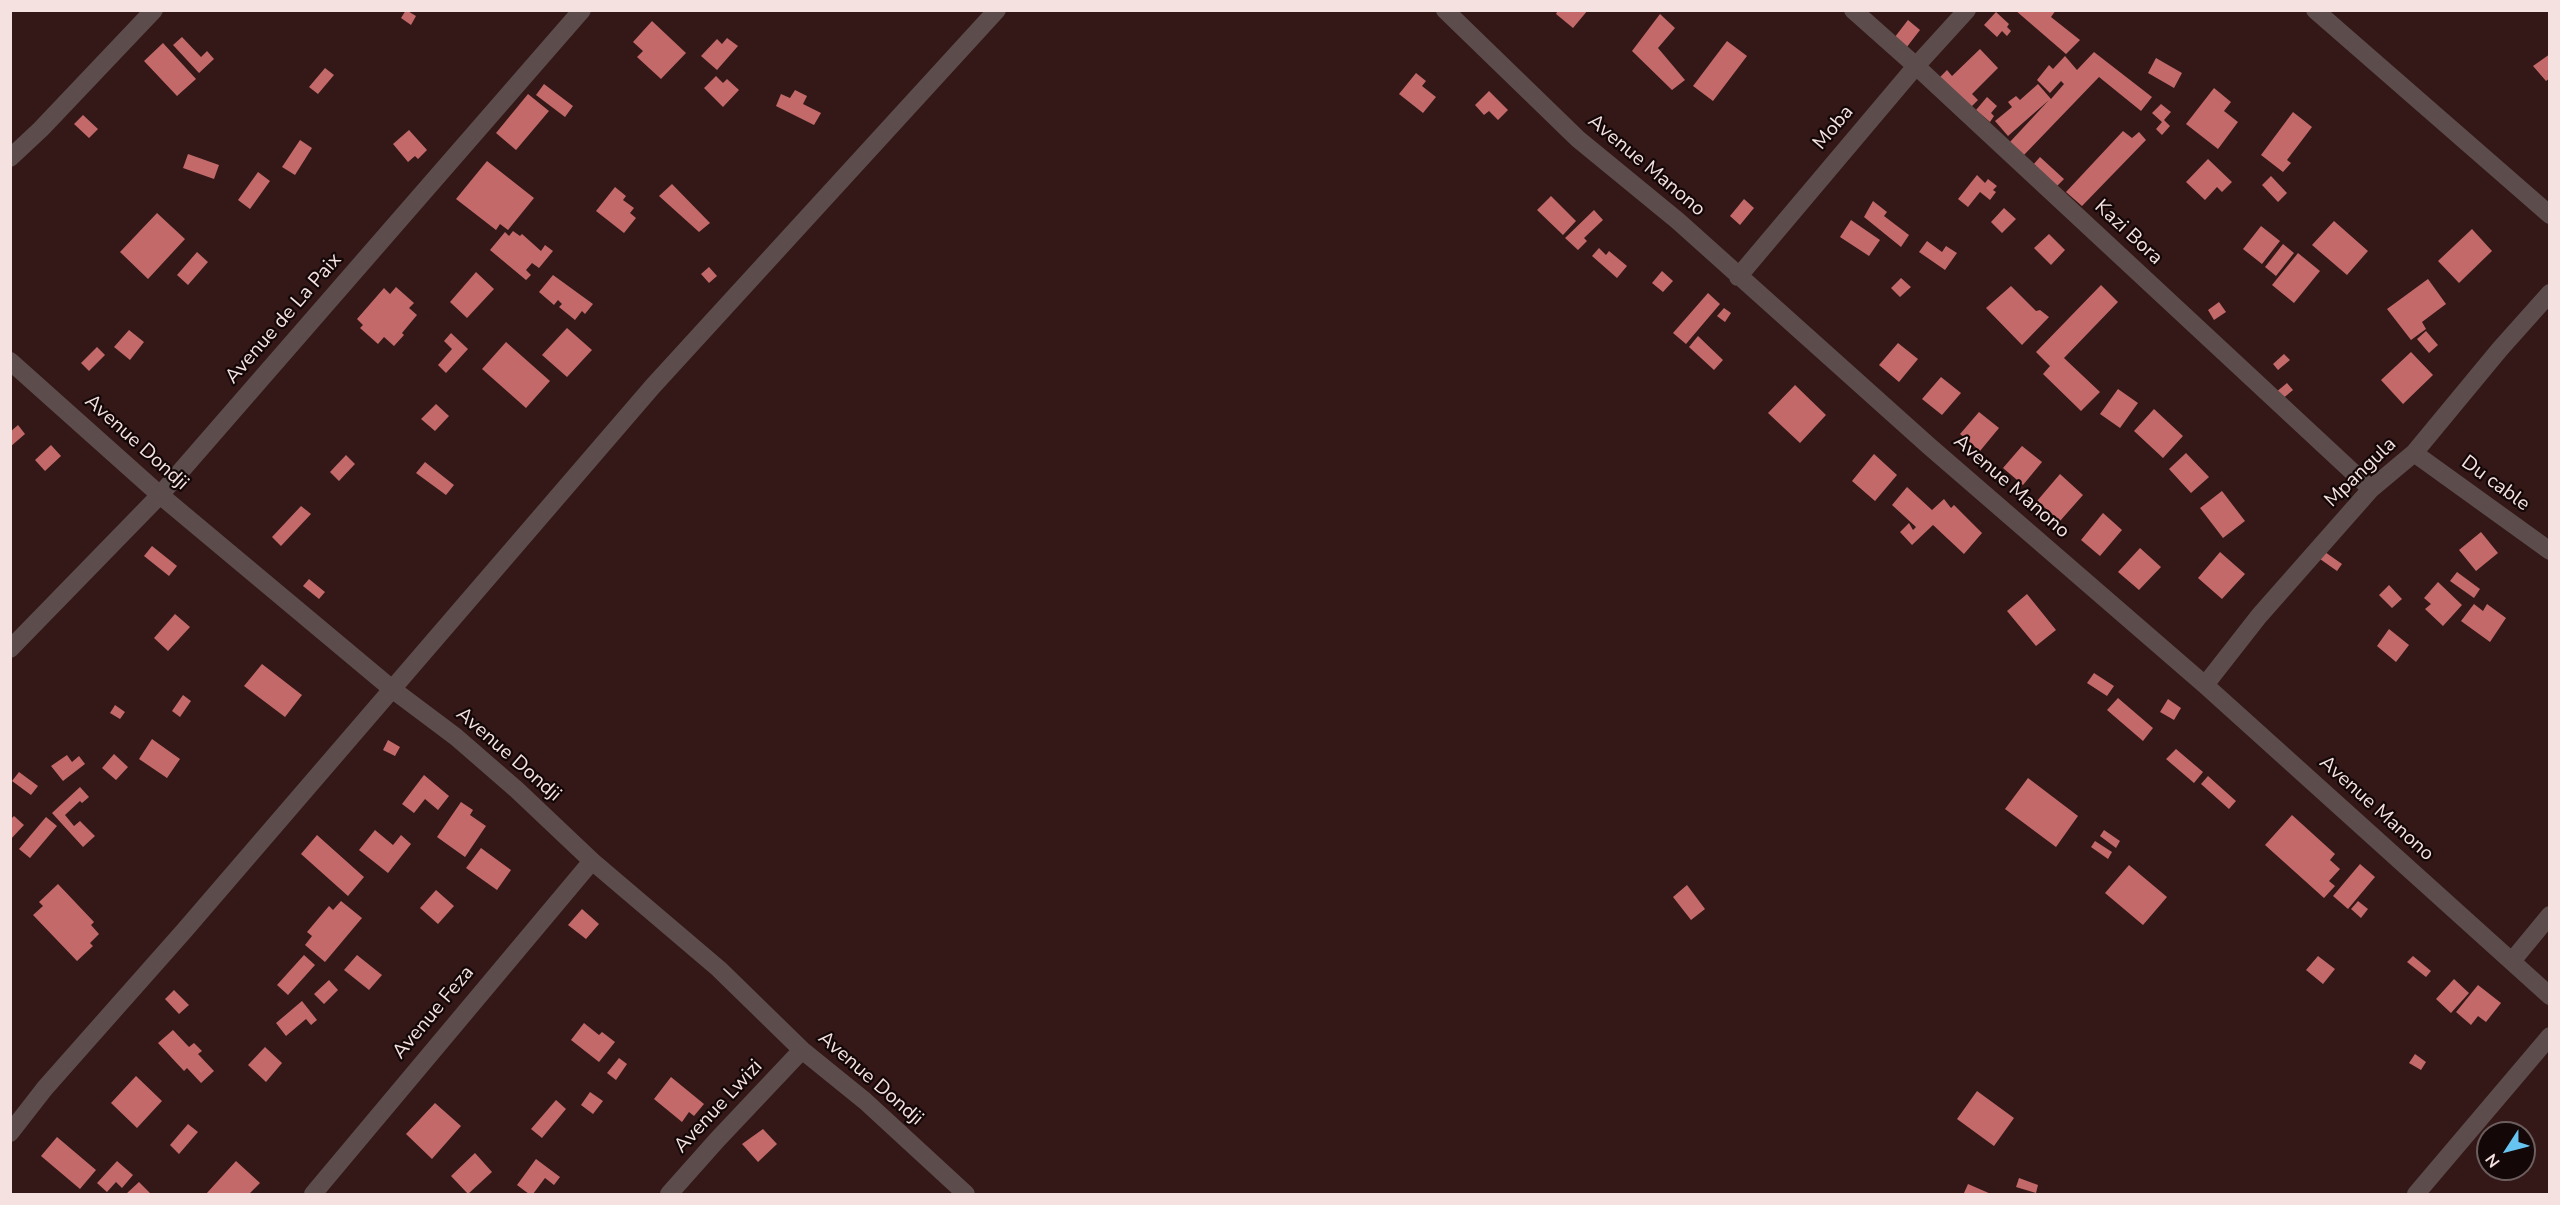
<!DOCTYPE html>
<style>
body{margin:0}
#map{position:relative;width:2560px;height:1205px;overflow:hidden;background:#341818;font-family:"Nunito Sans",sans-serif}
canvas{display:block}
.frame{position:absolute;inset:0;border:12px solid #f5e1e0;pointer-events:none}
.north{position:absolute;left:2476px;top:1121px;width:60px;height:60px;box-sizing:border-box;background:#130707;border:2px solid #6d5e5e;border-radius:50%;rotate:234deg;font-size:16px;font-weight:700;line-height:24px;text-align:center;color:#f5e1e0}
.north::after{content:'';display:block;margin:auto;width:21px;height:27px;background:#67c4f0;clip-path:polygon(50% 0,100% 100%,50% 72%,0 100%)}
</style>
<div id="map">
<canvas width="2560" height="1205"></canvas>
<div class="frame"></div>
<div class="north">N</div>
</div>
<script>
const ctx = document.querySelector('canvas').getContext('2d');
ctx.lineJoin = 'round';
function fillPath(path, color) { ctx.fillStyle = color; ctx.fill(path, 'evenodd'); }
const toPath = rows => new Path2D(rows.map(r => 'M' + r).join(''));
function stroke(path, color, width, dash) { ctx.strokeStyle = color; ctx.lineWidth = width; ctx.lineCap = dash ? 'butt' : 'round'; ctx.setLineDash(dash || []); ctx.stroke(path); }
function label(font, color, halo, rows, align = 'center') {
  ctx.font = font + ' "Nunito Sans",sans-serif'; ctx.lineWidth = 4.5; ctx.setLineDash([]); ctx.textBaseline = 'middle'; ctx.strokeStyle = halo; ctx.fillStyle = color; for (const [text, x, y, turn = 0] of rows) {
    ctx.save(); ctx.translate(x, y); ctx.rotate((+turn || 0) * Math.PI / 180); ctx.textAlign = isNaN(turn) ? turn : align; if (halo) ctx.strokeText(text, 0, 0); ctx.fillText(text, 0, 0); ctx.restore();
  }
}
const building = toPath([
 [406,10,416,16,411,25,401,18],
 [1558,10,1588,10,1573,28,1556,14],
 [2015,10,2056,10,2051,17,2080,40,2066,54],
 [1996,12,2009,24,2007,27,2011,31,2007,36,2002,31,1997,37,1984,25],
 [1660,14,1675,28,1658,48,1685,80,1672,90,1632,51],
 [1908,20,1920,30,1903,52,1891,42],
 [652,21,686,53,661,79,637,57,643,51,633,42],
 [182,37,201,57,207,51,214,59,199,73,173,45],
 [727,38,738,46,717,70,701,56,717,39,722,44],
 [1727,41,1747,56,1713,101,1693,86],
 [163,43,196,79,177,96,144,61],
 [1980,49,1998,68,1972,94,1978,100,1968,110,1938,79,1947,70,1952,76],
 [2094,52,2152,97,2141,111,2099,77,2023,156,2009,143,2049,100,2008,136,1995,121,2012,107,2008,102,2016,96,2020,100,2038,84,2051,99,2064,84,2061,81,2050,93,2037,80,2049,65,2053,69,2065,56,2077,70],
 [2550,54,2550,78,2546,81,2533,66],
 [2156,58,2182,73,2174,88,2148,73],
 [325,68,334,75,318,94,309,87],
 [1416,73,1426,81,1422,86,1436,97,1423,113,1399,94],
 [716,76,723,83,727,79,739,90,723,107,704,88],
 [544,84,573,106,565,117,536,95],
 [2214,88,2231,102,2224,111,2238,122,2218,149,2186,124],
 [795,90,807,96,803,104,821,113,814,125,776,106,781,94,790,98],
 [1489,91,1508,110,1498,120,1489,111,1484,115,1475,105],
 [528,94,549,111,516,150,496,133],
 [1987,97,1997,106,1991,113,1994,116,1990,122,1976,110],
 [2161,104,2171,112,2164,120,2170,126,2162,135,2156,129,2162,122,2152,113],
 [2293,112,2312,127,2287,160,2291,163,2283,172,2261,155],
 [83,115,98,129,89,138,74,124],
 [409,130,427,150,418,159,415,156,408,162,393,144],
 [2123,131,2132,138,2139,132,2146,140,2082,206,2066,192],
 [300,140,312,148,295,175,282,167],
 [188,154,219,165,214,179,183,168],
 [2040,157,2064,179,2057,186,2033,165],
 [2208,159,2232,182,2222,192,2217,187,2205,200,2186,182],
 [487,161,534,198,508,230,500,224,496,230,456,199],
 [258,172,270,181,250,209,238,200],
 [1977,175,1985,183,1988,179,1997,186,1993,190,1996,192,1990,200,1980,192,1968,207,1958,199],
 [2271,176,2287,193,2278,202,2262,185],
 [672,184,710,223,699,232,659,196],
 [615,187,626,196,623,200,634,208,630,213,636,218,624,233,596,211],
 [1551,196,1576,221,1563,235,1537,210],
 [1744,199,1754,208,1740,225,1730,216],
 [1873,201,1887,212,1884,216,1909,235,1901,247,1864,217],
 [2004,208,2016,219,2002,233,1991,222],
 [1594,210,1603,220,1584,238,1587,241,1578,250,1565,238],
 [157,213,185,239,148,279,120,252],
 [1851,220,1880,240,1869,256,1840,237],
 [2334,221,2368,251,2347,275,2312,245],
 [2261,226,2280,241,2262,264,2243,249],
 [2472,229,2492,251,2459,283,2438,261],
 [513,231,520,236,522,234,541,251,545,245,553,251,539,268,532,263,526,270,531,275,526,280,490,250,505,232,509,236],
 [2049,234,2065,250,2051,265,2034,248],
 [1927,241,1942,252,1946,246,1957,253,1945,270,1919,252],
 [2283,244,2294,253,2276,276,2265,267],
 [1599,248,1606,255,1609,251,1627,266,1617,278,1592,256],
 [197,252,208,262,188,285,177,275],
 [2298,253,2320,271,2294,303,2272,285],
 [709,267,717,276,709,283,701,274],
 [1662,271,1673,281,1663,292,1652,283],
 [476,272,494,289,467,318,450,302],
 [553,275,593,304,585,314,582,311,575,320,559,307,562,304,558,300,554,305,539,292],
 [1901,278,1911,287,1900,297,1891,288],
 [2428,279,2446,304,2422,322,2426,329,2411,340,2387,309],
 [2101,285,2118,302,2064,358,2100,392,2081,411,2043,374,2050,366,2036,352],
 [2011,286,2036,311,2040,310,2049,317,2022,345,1986,308],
 [396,287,414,303,409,308,417,315,402,333,404,335,394,346,384,337,378,344,360,328,363,325,357,319,384,288,390,294],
 [1708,293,1720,304,1686,344,1673,333],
 [2219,302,2226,312,2214,320,2208,310],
 [1724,308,1731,313,1725,322,1717,316],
 [567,328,592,350,567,377,542,355],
 [129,330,144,342,130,360,114,347],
 [2426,331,2438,345,2429,353,2417,339],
 [451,333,468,349,446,373,438,365,452,349,444,341],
 [1698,336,1723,360,1714,370,1689,347],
 [506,342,550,381,526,408,482,369],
 [1898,343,1918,359,1899,382,1879,365],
 [97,347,105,355,89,371,81,363],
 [2411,352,2433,375,2403,404,2381,380],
 [2284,354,2290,360,2278,370,2273,364],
 [1941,377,1961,393,1942,415,1922,399],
 [2287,383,2293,390,2281,400,2275,393],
 [1795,385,1826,415,1800,443,1768,413],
 [2118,389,2138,403,2120,428,2100,414],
 [436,404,449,416,435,431,421,419],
 [2154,409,2183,436,2163,458,2134,431],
 [1979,412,1999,428,1980,451,1960,434],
 [18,425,25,434,10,447,10,432],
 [51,445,61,456,45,471,35,460],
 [2022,446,2042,462,2023,485,2003,468],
 [2186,453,2209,477,2191,493,2169,469],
 [1874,454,1897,475,1875,501,1852,481],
 [346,455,355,464,339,481,330,472],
 [425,462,454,485,446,495,416,473],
 [2060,474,2083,495,2060,521,2037,501],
 [1907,487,1932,510,1944,499,1951,508,1954,505,1982,533,1964,554,1933,525,1912,545,1900,532,1909,523,1913,530,1916,527,1892,505],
 [2222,491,2245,521,2223,538,2200,508],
 [301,506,311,514,281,546,272,537],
 [2103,513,2122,530,2100,556,2081,540],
 [2481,532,2498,553,2476,571,2459,550],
 [152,546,177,566,169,576,144,556],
 [2140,548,2161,567,2139,590,2118,572],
 [2220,552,2245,574,2222,599,2198,578],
 [2325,552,2342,564,2337,571,2320,559],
 [2457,572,2480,589,2474,598,2450,581],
 [309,579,325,592,319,599,303,586],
 [2438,582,2462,605,2443,626,2425,609,2431,604,2424,598],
 [2389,585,2402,599,2392,608,2379,595],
 [2027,594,2056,630,2036,646,2007,611],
 [2474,604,2483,611,2487,604,2506,618,2490,642,2461,621],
 [175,614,190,627,168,651,154,638],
 [2389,629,2409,645,2396,662,2377,646],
 [262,664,302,695,285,717,244,686],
 [2094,673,2114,686,2107,696,2087,683],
 [183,695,191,701,180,717,172,711],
 [2118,698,2153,728,2143,741,2107,710],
 [2168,699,2181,708,2174,720,2160,712],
 [115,705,125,712,120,719,110,713],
 [152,739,180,759,167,778,139,759],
 [388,740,400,747,395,756,383,750],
 [2176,749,2203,772,2194,783,2166,759],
 [114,754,128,767,116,780,102,768],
 [67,755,72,762,79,756,85,764,63,781,51,766],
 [19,772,38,786,31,795,12,781],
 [424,775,449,796,438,810,425,799,414,813,402,804],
 [2208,776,2236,801,2229,809,2201,784],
 [2028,778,2078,816,2056,847,2005,809],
 [80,787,89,797,82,803,80,801,65,815,74,826,80,821,95,836,83,847,52,813],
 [461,802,473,810,470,815,486,826,465,857,437,837],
 [2292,815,2335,854,2330,860,2340,869,2329,881,2335,886,2324,898,2265,845],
 [14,816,24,825,10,840,10,820],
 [46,817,57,826,30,858,19,849],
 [375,830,393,845,401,835,411,844,388,873,359,850],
 [2104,830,2120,841,2116,848,2100,836],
 [317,835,364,877,348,896,301,854],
 [2095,841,2112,852,2108,859,2091,847],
 [481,848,511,870,497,890,466,868],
 [2360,864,2375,877,2348,909,2333,896],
 [2129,865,2167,897,2143,925,2105,893],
 [58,884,94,922,91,925,99,934,90,943,93,946,77,961,33,915,43,906,39,902],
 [1687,885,1705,909,1691,920,1673,897],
 [436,890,454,906,438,924,420,908],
 [341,901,362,918,325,962,305,945,312,936,307,932,329,906,333,910],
 [2358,901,2368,909,2361,918,2351,909],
 [582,909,599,924,586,939,568,925],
 [304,955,315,965,288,995,277,985],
 [357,955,382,975,369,990,344,970],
 [2318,956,2335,969,2323,984,2306,970],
 [2413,956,2431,971,2426,977,2407,962],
 [2454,979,2469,993,2451,1013,2436,999],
 [329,980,338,990,324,1004,314,994],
 [2478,985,2501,1003,2486,1022,2478,1016,2471,1025,2456,1012],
 [174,990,189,1005,179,1014,165,999],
 [302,1001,317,1020,311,1025,306,1019,286,1036,276,1023],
 [584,1023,599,1035,602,1032,615,1042,599,1062,571,1040],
 [173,1030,189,1047,194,1043,202,1051,198,1054,214,1071,201,1083,187,1068,184,1071,158,1043],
 [265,1047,282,1063,266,1082,248,1065],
 [2415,1054,2426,1062,2421,1070,2409,1063],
 [619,1058,627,1064,616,1080,607,1073],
 [136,1076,162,1101,137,1128,111,1103],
 [671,1077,704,1104,694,1116,689,1112,682,1122,654,1099],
 [1977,1091,2014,1118,1994,1146,1957,1119],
 [590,1092,603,1101,593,1114,581,1105],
 [556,1100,566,1109,542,1138,531,1129],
 [435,1103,461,1126,432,1159,406,1134],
 [188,1124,198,1132,179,1154,170,1145],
 [763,1129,777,1144,758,1162,742,1144],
 [57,1137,96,1170,80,1189,41,1156],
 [475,1153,492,1172,468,1194,451,1176],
 [536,1159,560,1177,554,1185,545,1178,533,1194,529,1194,517,1185],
 [117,1161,133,1175,122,1188,116,1182,107,1192,97,1183],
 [236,1161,260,1183,249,1194,206,1194],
 [2019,1178,2038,1185,2036,1193,2016,1187],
 [139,1182,151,1194,126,1194],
 [1968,1184,1991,1194,1964,1193]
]);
const street = toPath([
 [1445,10,1578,139,1678,221,1929,446,2205,685,2550,996],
 [1853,10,1916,66,2371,489],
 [2315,10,2550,215],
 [10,158,41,129,154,10],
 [1738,277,1916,66,1967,10],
 [10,361,160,495,392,689,456,737,517,790,592,861,719,969,802,1050,865,1101,966,1194],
 [2414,453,2550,551],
 [10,649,160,495,582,10],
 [2205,685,2259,616,2371,489,2414,453,2500,349,2550,293],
 [2512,961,2550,915],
 [10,1133,45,1088,184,931,653,386,997,10],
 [313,1194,592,861],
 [669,1194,717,1140,802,1050],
 [2416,1194,2550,1036]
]);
const streetNames = [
 ["Moba",1834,128,-50],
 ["Avenue Manono",1646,166,40],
 ["Kazi Bora",2128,233,43],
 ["Avenue de La Paix",284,319,-49],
 ["Avenue Dondji",136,443,42],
 ["Mpangula",2361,473,-44],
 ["Du cable",2495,484,36],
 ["Avenue Manono",2011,487,41],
 ["Avenue Dondji",508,755,41],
 ["Avenue Manono",2376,809,42],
 ["Avenue Feza",434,1013,-50],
 ["Avenue Dondji",870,1079,41],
 ["Avenue Lwizi",719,1107,-47]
];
fillPath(building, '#c36969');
stroke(street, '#5c4d4c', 18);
label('20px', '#f5e1e0', '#130707', streetNames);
</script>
